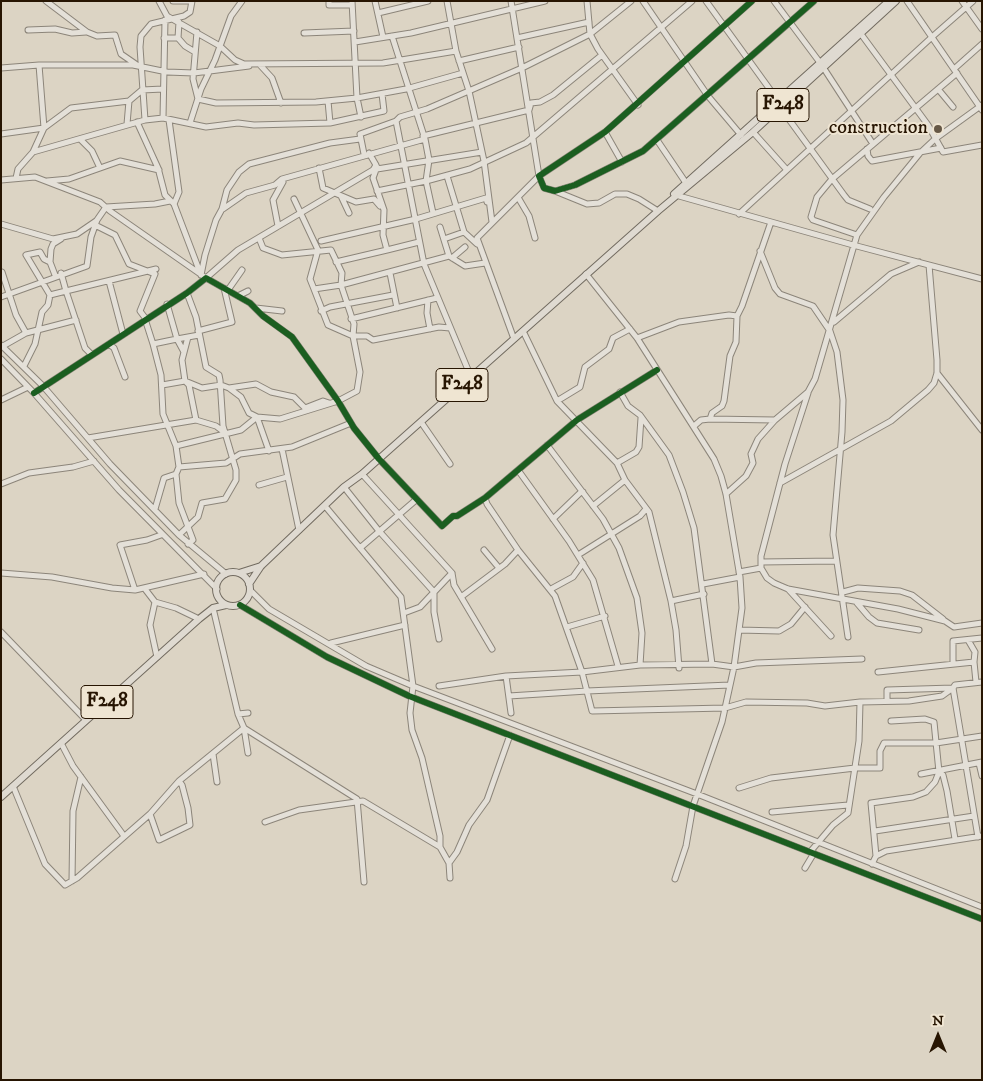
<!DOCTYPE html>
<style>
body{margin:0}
#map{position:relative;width:983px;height:1081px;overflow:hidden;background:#dcd4c4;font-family:"IM FELL DW Pica",serif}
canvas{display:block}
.frame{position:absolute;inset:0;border:2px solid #271502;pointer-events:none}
.north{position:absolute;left:913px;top:1011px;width:50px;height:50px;-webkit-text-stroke:4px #efe5d2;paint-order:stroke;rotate:0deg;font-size:14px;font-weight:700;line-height:20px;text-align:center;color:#271502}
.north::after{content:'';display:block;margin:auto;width:18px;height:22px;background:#271502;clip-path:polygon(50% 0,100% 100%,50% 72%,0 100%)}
</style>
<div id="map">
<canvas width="983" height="1081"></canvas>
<div class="frame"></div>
<div class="north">N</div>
</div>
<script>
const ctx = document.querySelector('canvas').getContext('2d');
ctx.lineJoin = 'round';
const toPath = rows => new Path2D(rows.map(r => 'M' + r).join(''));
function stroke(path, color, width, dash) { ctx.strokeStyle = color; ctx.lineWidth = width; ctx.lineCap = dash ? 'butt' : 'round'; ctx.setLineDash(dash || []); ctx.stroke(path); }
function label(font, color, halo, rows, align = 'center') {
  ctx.font = font + ' "IM FELL DW Pica",serif'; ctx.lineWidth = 4; ctx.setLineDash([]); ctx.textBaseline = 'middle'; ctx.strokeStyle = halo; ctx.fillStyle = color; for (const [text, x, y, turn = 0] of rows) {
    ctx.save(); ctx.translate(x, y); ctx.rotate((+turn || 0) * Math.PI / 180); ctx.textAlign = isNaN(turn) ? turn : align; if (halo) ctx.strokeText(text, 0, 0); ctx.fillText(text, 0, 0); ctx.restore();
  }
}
const minor = toPath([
 [46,1,87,32,97,36,115,35,121,54,137,65],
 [159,1,167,16,220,46,235,60,244,64,383,63,456,51],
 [173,1,191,1],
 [329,1,329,5,352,5],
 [352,1,357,98,361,117],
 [375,1,383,37],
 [447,1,456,51,469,91,484,161,492,222],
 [511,1,539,176,477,238,514,339],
 [587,1,590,34,598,49,638,105],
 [643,1,708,96,741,135],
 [706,1,779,102],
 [752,1,605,132,539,176,544,188,555,191,575,185,643,151,814,1],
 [774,1,821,64,873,144],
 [907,1,982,110],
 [962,1,982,29],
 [378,13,428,1],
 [28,30,55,29,72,33,86,32],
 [197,32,193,79,198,99,216,103,316,102,357,98,406,89,463,73],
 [304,33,354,31],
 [861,34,928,125,943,152,982,145],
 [392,36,425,139,429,160,426,181,433,213],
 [164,38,178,38,185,46,195,52],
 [178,38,179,22],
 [517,38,589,22],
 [355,42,411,33,545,1],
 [459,61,519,47],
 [260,65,272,78,281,103],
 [1,68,39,65,133,65,167,72,194,73,249,66],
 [954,69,982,44],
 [938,89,953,107],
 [328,101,330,123],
 [780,107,844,195,848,200,870,209],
 [163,118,165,20],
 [145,120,140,47,141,36,151,24,184,16,190,12,192,1],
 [169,120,179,192,174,204],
 [396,121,424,264,471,377],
 [137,122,158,168,165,195,174,204,201,275],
 [190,123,201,89,215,60,231,16,242,1],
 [127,124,129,101],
 [605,132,622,162],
 [753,132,787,170],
 [1,134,44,128,71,108,129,101,142,90,163,89],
 [423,136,529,110,531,103,540,102,553,95,602,55],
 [81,140,92,151,100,168],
 [657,140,686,183],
 [867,149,868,156,872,161,941,148],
 [33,152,44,128,39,65],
 [364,154,360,134,396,121,400,117,427,109,522,68,590,34,631,1],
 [319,168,323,188,356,202,374,199,380,206],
 [377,169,482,152],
 [447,176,464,232,477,244],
 [16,178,18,169,33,152,145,120,163,118,206,127,238,123,254,125,330,123,384,111,382,94],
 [1,180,35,177,100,202,110,211,206,278,238,250,373,170,376,165,369,153],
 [47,181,69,179,120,161,159,170],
 [377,191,426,181,470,169,526,143,692,1],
 [555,191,587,204,599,203,615,194,627,194,639,199,658,211],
 [341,196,349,213],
 [679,196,853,245,982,279],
 [294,199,318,250,310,279,314,289],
 [519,199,529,216,535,238],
 [223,209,246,193,275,185,282,179,425,139],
 [739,214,932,37,973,1],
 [1,224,53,239,77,234,96,221],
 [95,225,115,235,129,264,155,274,140,311,146,319],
 [278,226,273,200,283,182],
 [440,227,449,256],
 [857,235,813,220,811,217,817,197,832,179,957,73],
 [444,239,464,232],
 [321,241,416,219,486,198,487,202],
 [387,250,419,242],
 [760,251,775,288,780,294,813,306,830,331,837,352,843,400,842,432,833,535,848,637],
 [452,258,465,247],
 [336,262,387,250,383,235,384,210,373,178,377,167],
 [2,272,16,315,26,333],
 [390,273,397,308],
 [586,274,637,338,714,459,721,476,726,494,740,577,742,608,734,667,722,722,693,806,686,846,675,879],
 [55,275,50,262,51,249,53,244,61,239],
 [201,275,205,255,216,220,222,209,227,190,239,172,249,164,330,143,360,139],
 [109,281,123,334],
 [228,290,242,270],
 [50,295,66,291,61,273],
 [238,296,248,291],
 [1,297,87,266,91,237,97,220,106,207,155,204,170,201],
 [428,300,427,313,430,329],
 [167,304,177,339,188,337],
 [256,308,282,311],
 [321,311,330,307,393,295],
 [145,319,153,344,177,339,184,352],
 [351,319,437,298],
 [834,322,891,274,919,262],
 [450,328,439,327,373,340,367,336,353,336,328,325,314,289,341,285,449,256,465,266,485,263],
 [198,331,232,322,224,288],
 [523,331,557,401,617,463,625,480,649,512,671,601,676,630,679,668],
 [199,335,188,337,182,360,185,381,189,385,196,420,216,426,224,432],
 [637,338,679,322,729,315,737,316,742,306,771,222],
 [109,344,114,348,125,377],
 [153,344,161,375,163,414,176,446,179,467,176,474,164,478,155,509],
 [1,345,43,386,110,464,179,535,226,574],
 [3,346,26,333,76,320],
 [91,354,85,348,66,291,156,269],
 [1,359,34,393,119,490,217,589],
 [24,366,35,344,42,312,48,305,50,295,26,255,40,252,44,259,50,262],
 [937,373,982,430],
 [162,385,185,381,202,388,221,385,229,388,241,397,249,413,257,417,269,451],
 [229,388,256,384,271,392,294,397,305,408,323,401,329,403],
 [620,392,628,406,640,415,669,455,683,492,694,528,712,664],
 [34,393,187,293,206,278,250,303,263,316,292,337,338,401,354,428,379,459,442,526,453,516,457,516,485,498,577,420,657,370],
 [1,400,28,387],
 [557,401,580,387,585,367,609,349,613,338,630,329],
 [710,419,712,413,722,406,724,401,730,356,736,342,737,316],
 [421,422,450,464],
 [694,426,701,420,710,419,775,420],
 [88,438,196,420],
 [547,445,603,519,619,548,637,598,642,633,640,665],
 [176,446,241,430,257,417,280,419,338,401,357,391,360,372,353,336,354,324,341,285,342,273,331,250,282,255,263,248,259,238],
 [282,449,299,530],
 [617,463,636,452,639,447,641,418],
 [179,467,226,463,240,454,292,447,351,423],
 [518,470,569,541,593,580,618,666],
 [176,474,179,503,193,540,188,544],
 [362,474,452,573,454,585,492,649],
 [780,483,891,421,928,390,934,383,937,373,937,360,929,265],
 [1,484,29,473,73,467,94,461],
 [259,485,287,477],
 [344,487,379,531,434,592,434,612,439,639],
 [726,494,746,476,753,463,751,454,758,439,775,420,808,392,815,379,857,235,884,197,920,153,935,139,982,105],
 [485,498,487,504,518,550,555,596,582,672,592,711,725,708,746,702,807,703,825,706,860,702,909,701,942,696,953,688,955,685,982,682],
 [325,506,401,597,413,686,410,713,412,730,422,758,440,836,440,847,449,863,457,852,469,825,487,800,510,735],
 [593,506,625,480],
 [553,519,581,492,583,492],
 [179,535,198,517,202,503,225,499,236,480,236,470,223,426,220,380,219,375,206,367,196,317,187,293],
 [360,548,417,499],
 [484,550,499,568],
 [578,555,640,516,646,509],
 [761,562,835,561],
 [761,568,767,578,774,583,788,589,898,609,945,621,954,627,982,623],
 [739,572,761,568,761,556,785,464,808,393],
 [1,573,52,577,112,588,135,590,204,574],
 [703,584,740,577],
 [145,589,155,602],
 [551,589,573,577,583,563],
 [788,589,831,636],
 [135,590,120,545,147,540,161,535],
 [250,590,269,609,366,666,413,686,697,794,982,907],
 [843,592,858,588,900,591,912,595,943,619],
 [461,597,505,564,518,550],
 [671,601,704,594],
 [857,603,869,617,877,623,919,630],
 [240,605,327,657,409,696,982,919],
 [213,608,238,714,244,728,248,753],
 [404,613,420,607,452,573],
 [567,627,605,616],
 [739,630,779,631,791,624,805,607],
 [1,632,86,720],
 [968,640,975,652,974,662,976,682],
 [331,643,405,625],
 [157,657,150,625,155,602,176,608,199,619],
 [953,664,953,641,982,638],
 [878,672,974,662],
 [506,676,511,713],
 [439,686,506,676,582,672,640,665,712,664,734,667,756,663,862,659],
 [509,696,587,691,730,685],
 [887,701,887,690,953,688,978,837],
 [238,714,248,713],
 [891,721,925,719,934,722,939,772,943,775,947,791,955,839],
 [244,728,357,799,364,882],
 [61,743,73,766,124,836],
 [213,754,217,782],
 [979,763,982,776],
 [921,774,982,762],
 [13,786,45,864,65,885,77,878,150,814,179,781,244,728],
 [739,788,771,778,855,768,880,768,880,751,884,743,936,743,982,736],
 [772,812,848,805],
 [150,814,159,840,190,825,188,808,182,785,179,781],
 [265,822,299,810,363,801,440,847],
 [875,831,974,816],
 [810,852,833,825,848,813,859,741,860,702],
 [876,856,886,851,982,836],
 [449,863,450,878],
 [872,864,876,856,871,803,913,797,926,792,935,782,939,772],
 [805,868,814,853],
 [72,881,73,811,81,777]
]);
const major = toPath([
 [674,194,889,1],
 '216 589a17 17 0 1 1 34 0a17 17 0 1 1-34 0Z',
 [239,573,261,566],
 [249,584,261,566,344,487,362,474,658,211,753,132,896,1],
 [1,797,199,619,213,608,226,605]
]);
const cycleway = toPath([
 [752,1,605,132,539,176,544,188,555,191,575,185,643,151,814,1],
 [34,393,187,293,206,278,250,303,263,316,292,337,338,401,354,428,379,459,442,526,453,516,457,516,485,498,577,420,657,370],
 [240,605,327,657,409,696,982,919]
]);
const markers = [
 [938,129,5,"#665846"]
];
const shields = [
 [783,105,52],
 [462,385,52],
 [107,702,52]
];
const shieldNames = [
 ["F248",783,105],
 ["F248",462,385],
 ["F248",107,702]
];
const poiNames = [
 ["construction",928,129]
];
stroke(minor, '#8c857a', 7);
stroke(major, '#726b60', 8);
stroke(minor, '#e4e0d8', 5);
stroke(major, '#dfdad1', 6);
stroke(cycleway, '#1b5e20', 6);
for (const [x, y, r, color] of markers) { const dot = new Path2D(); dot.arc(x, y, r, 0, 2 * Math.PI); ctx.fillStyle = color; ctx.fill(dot); stroke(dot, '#efe5d2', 2); }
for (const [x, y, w] of shields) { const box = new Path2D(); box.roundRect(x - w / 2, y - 16.5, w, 33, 4); ctx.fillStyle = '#efe5d2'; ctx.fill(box); stroke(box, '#271502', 1); }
label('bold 19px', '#271502', null, shieldNames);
label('20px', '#271502', '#efe5d2', poiNames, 'right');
</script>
